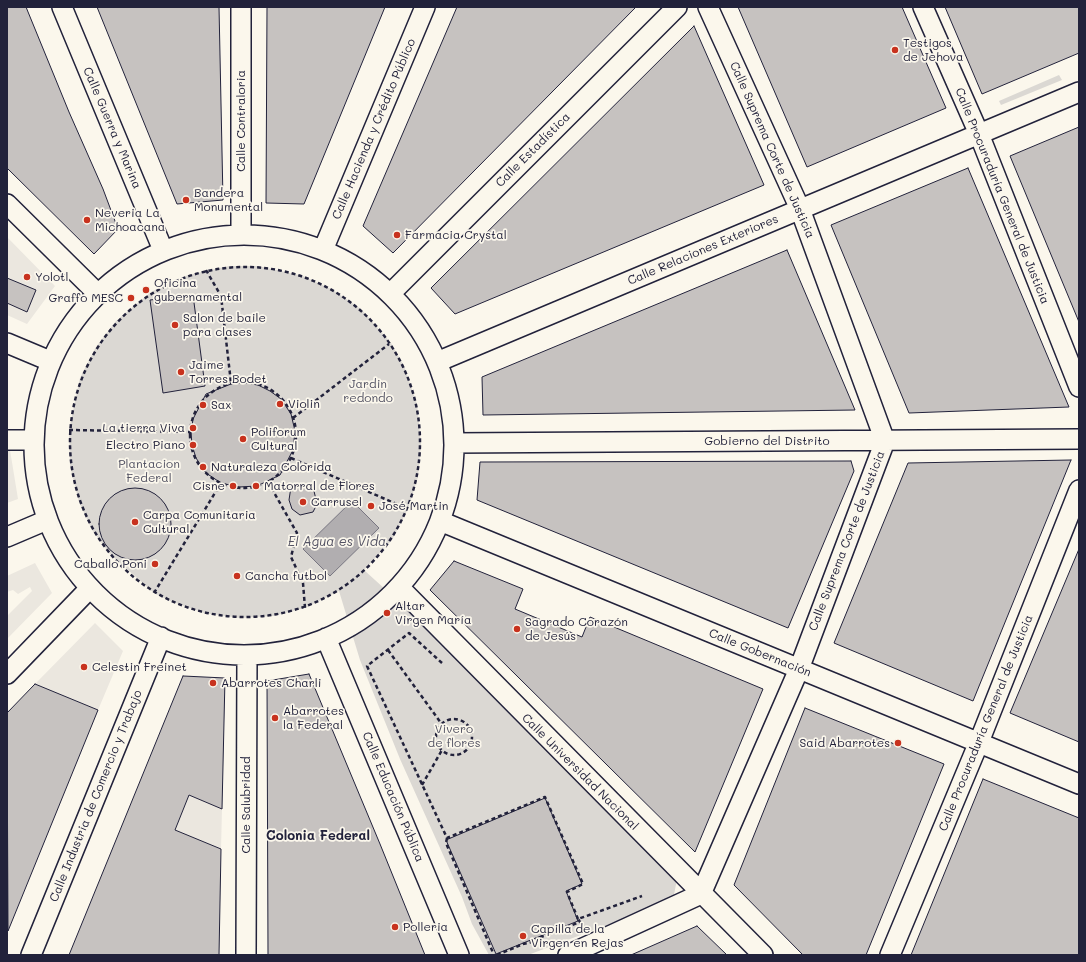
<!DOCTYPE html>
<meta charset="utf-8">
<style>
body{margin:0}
#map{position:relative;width:1086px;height:962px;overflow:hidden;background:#fbf7ec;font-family:Mali,sans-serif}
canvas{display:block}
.frame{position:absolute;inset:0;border:8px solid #22223b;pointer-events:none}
</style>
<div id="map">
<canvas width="1086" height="962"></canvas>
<div class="frame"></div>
</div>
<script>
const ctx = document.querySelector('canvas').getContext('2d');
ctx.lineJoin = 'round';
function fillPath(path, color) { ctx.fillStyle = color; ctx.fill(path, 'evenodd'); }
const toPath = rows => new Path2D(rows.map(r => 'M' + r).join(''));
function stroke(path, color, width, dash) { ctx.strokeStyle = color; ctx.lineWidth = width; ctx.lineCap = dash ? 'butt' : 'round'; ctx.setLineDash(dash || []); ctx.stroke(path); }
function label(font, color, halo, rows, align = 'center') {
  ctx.font = font + ' Mali,sans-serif'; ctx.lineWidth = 3.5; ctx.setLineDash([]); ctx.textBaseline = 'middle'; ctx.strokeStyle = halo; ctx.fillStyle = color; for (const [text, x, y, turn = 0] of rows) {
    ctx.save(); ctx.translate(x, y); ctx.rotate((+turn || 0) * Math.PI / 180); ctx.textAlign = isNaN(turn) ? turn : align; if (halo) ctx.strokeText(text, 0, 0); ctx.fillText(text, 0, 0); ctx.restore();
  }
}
const built = toPath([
 [7,237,55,286,27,324,7,315],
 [7,450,10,450,18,499,7,503],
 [35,563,52,593,7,639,7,616,32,591,30,587,18,594,13,590,7,592,7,576],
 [95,623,123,651,98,710,35,684],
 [189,795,222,809,221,849,175,830]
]);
const green = toPath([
 [1059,75,1062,80,1001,105,999,101],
 [229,266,258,266,303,276,333,290,361,309,391,343,404,366,417,404,421,444,418,477,408,509,392,540,364,570,496,690,678,874,673,900,528,955,489,955,472,924,462,897,400,759,360,660,339,591,305,608,273,616,240,618,204,613,170,601,154,593,110,554,92,530,79,502,70,466,69,430,80,378,96,347,116,321,151,292,167,284,188,275]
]);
const water = toPath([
 [352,501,379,528,330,576,303,549,352,501]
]);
const building = toPath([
 [7,7,26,7,69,112,103,189,118,229,94,254,7,168,7,7],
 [97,7,219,7,223,200,177,204,97,7],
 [267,7,385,7,304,204,266,203,267,7],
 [457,7,636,7,393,253,363,226,457,7],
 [738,7,902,7,946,108,807,167,738,7],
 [945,7,1079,7,1079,53,982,94,945,7],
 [694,26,764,185,455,314,431,288,694,26],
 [1079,127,1079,322,1010,156,1079,127],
 [968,168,1039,336,1069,407,909,413,831,225,968,168],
 [787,250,855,410,483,415,482,377,787,250],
 [7,278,36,290,27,312,7,303,7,278],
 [193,295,205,386,163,393,150,300,193,295],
 [244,383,258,385,270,391,281,399,291,414,295,431,293,450,280,475,257,486,239,487,221,483,206,473,196,458,192,445,191,432,193,419,206,394,231,384,244,383],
 [1071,460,973,701,834,643,908,463,1071,460],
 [851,461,854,471,788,628,477,500,480,462,851,461],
 [291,487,306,487,314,491,317,504,313,512,300,515,292,509,289,500,291,487],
 '99 524a36 36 0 1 1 72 0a36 36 0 1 1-72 0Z',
 [1079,549,1079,742,1010,713,1079,549],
 [454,561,523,589,515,609,582,637,590,617,763,689,695,852,430,590,454,561],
 [309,674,380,844,425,955,268,955,267,681,309,674],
 [183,676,225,678,222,809,189,795,175,830,221,849,219,955,69,955,183,676],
 [35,684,98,710,8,931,7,713,35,684],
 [805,708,944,764,866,955,803,955,734,885,805,708],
 [983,779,1079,818,1079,955,911,955,983,779],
 [545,798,582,884,566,891,578,921,496,954,446,840,545,798],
 [697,926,727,955,631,955,697,926]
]);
const path = toPath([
 '70 442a175 175 0 1 1 350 0a175 175 0 1 1-350 0Z',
 [206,270,221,296,231,383],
 '190 435a53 53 0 1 1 106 0a53 53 0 1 1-106 0Z',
 [293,418,389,344],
 [69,430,190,432],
 [291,458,408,509],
 [268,482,297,533,291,557,303,583,305,608],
 [154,593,221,483],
 [388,650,441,723],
 [442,663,409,633,367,666,447,838,545,797,583,884,567,892,578,919],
 '436 737a18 18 0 1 1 36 0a18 18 0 1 1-36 0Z',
 [422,785,442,750],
 [447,838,446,843,494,955],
 [497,955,523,944,537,941,536,939,580,922,578,919,642,896]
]);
const street = toPath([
 [62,7,163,250],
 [241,7,241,234],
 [923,7,979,134,1079,387],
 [7,204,97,293],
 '34 445a210 210 0 1 1 420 0a210 210 0 1 1-420 0Z',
 [323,250,425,7],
 [390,294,677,7],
 [7,343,50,361],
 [437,362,1079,92],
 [7,440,34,440],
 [454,443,1079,439],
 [440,521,1079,784],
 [7,537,47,520],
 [399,587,763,955],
 [326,638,459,955],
 [7,674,90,588],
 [31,955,161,637],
 [246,955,247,655],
 [568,955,701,894,799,669,885,441,800,209,708,7],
 [890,955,979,742,1079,490]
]);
const markers = [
 [895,50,4,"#c8321e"],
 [186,200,4,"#c8321e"],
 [87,220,4,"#c8321e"],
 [397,235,4,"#c8321e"],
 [27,277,4,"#c8321e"],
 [146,290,4,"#c8321e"],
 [131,298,4,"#c8321e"],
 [175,325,4,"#c8321e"],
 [181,372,4,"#c8321e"],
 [280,404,4,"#c8321e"],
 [203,405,4,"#c8321e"],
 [193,428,4,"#c8321e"],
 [243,439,4,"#c8321e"],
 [193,445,4,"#c8321e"],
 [203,467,4,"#c8321e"],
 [233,486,4,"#c8321e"],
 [256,486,4,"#c8321e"],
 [303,502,4,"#c8321e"],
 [371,506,4,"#c8321e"],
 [135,522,4,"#c8321e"],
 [155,564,4,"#c8321e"],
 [237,576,4,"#c8321e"],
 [387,613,4,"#c8321e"],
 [517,629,4,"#c8321e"],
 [84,667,4,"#c8321e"],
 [213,683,4,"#c8321e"],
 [275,718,4,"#c8321e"],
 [898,743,4,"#c8321e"],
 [395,927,4,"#c8321e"],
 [523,936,4,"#c8321e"]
];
const poiNames = [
 ["Testigos",903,43],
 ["de Jehova",903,57],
 ["Bandera",194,193],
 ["Monumental",194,207],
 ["Neveria La",95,213],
 ["Michoacana",95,227],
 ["Farmacia Crystal",405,235],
 ["Yolotl",35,277],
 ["Oficina",154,283],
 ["gubernamental",154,297],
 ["Graffo MESC",123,298,"right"],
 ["Salon de baile",183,318],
 ["para clases",183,332],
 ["Jaime",189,365],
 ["Torres Bodet",189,379],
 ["Violin",288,404],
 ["Sax",211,405],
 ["La tierra Viva",185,428,"right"],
 ["Poliforum",251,432],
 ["Cultural",251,446],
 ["Electro Piano",185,445,"right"],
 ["Naturaleza Colorida",211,467],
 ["Cisne",225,486,"right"],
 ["Matorral de Flores",264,486],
 ["Carrusel",311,502],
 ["José Martin",379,506],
 ["Carpa Comunitaria",143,515],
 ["Cultural",143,529],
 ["Caballo Poni",147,564,"right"],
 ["Cancha futbol",245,576],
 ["Altar",395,606],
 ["Virgen María",395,620],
 ["Sagrado Corazón",525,622],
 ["de Jesús",525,636],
 ["Celestin Freinet",92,667],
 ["Abarrotes Charli",221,683],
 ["Abarrotes",283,711],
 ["la Federal",283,725],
 ["Said Abarrotes",890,743,"right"],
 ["Polleria",403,927],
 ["Capilla de la",531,929],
 ["Virgen en Rejas",531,943]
];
const streetNames = [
 ["Calle Contraloria",241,121,-90],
 ["Calle Guerra y Marina",112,128,67],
 ["Calle Hacienda y Crédito Público",374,129,-67],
 ["Calle Estadística",533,150,-45],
 ["Calle Suprema Corte de Justicia",772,150,66],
 ["Calle Procuraduría General de Justicia",1002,196,68],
 ["Calle Relaciones Exteriores",703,250,-23],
 ["Gobierno del Distrito",767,441],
 ["Calle Suprema Corte de Justicia",847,541,-69],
 ["Calle Gobernación",760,653,22],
 ["Calle Procuraduría General de Justicia",986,723,-68],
 ["Calle Universidad Nacional",580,772,45],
 ["Calle Industria de Comercio y Trabajo",96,796,-68],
 ["Calle Educación Pública",393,797,67],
 ["Calle Salubridad",246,805,-90]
];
const parkNames = [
 ["Jardin",368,384],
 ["redondo",368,398],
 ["Plantacion",149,464],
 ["Federal",149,478],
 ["Vivero",454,729],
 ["de flores",454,743]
];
const waterNames = [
 ["El Agua es Vida",337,542]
];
const neighbourhoodNames = [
 ["Colonia Federal",318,836]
];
fillPath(built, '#ebe7df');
fillPath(green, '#dbd8d3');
fillPath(water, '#b1aeb0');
stroke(water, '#787681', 1);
fillPath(building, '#c6c2c0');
stroke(building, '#22223b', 1);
stroke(street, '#22223b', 22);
stroke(path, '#22223b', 2.5, [4, 3]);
stroke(street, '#fbf7ec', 19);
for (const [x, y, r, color] of markers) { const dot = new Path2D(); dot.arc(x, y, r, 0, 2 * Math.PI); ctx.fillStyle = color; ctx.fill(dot); stroke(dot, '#fbf7ec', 1.5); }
label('12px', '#22223b', '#fbf7ec', poiNames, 'left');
label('12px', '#22223b', '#fbf7ec', streetNames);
label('12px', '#505061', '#fbf7ec', parkNames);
label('italic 13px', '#545364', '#fbf7ec', waterNames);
label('bold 13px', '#22223b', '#fbf7ec', neighbourhoodNames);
</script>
